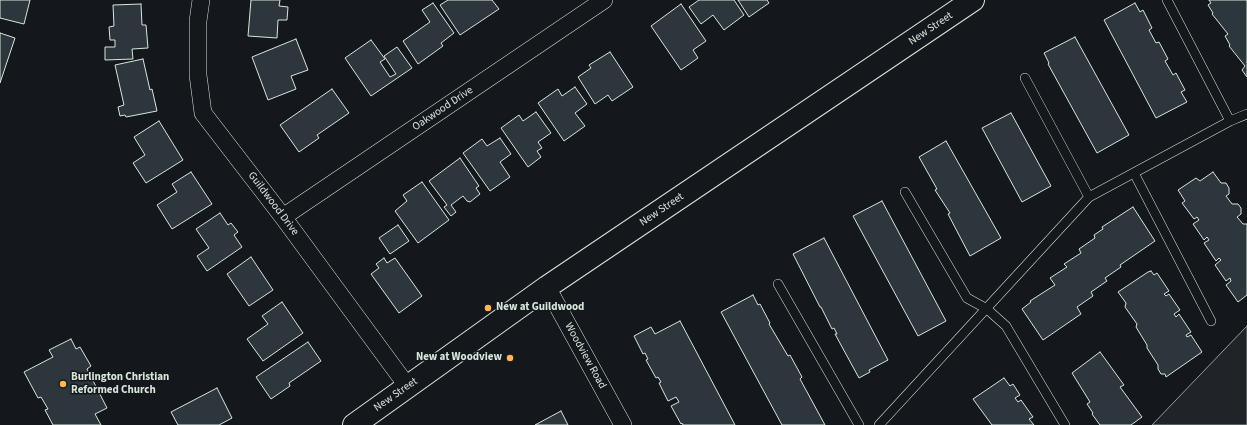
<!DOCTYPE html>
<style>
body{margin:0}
canvas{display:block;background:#14181c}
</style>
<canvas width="1247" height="425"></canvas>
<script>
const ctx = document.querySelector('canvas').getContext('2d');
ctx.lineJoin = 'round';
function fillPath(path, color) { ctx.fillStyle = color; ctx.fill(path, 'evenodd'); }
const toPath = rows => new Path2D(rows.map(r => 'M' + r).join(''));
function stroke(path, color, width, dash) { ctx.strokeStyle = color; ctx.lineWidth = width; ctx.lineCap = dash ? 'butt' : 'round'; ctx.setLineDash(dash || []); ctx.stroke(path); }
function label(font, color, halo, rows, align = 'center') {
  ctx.font = font + ' "Source Sans 3",sans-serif'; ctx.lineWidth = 3; ctx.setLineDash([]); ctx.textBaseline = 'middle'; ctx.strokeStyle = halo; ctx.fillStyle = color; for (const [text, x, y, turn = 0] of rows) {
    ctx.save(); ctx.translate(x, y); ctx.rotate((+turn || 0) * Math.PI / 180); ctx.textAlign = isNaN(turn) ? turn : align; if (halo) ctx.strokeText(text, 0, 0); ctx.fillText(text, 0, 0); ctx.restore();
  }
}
const green = toPath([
 [1247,326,1247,425,1152,425,1247,326]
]);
const building = toPath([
 [0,0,30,0,24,24,0,18,0,0],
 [251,0,280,0,279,6,288,7,287,20,278,20,277,38,248,36,251,0],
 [448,0,492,0,499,9,460,35,440,5,448,0],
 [699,0,734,0,744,15,724,30,713,15,701,24,689,7,699,0],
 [738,0,767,0,769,3,749,17,738,0],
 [1209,0,1247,0,1247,77,1242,70,1245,66,1229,46,1230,45,1225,36,1228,34,1212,14,1213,13,1208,5,1211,3,1209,0],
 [433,3,454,33,441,43,443,46,418,64,403,41,430,22,422,10,433,3],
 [1135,3,1140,12,1143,10,1152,28,1149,30,1156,43,1159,42,1168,59,1165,61,1173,75,1176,73,1185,90,1181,92,1187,102,1156,118,1104,20,1135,3],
 [141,4,142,25,146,25,148,48,132,49,133,59,105,60,105,47,115,47,115,40,110,40,109,27,114,26,113,5,141,4],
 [681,4,706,41,693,50,698,58,681,70,651,26,681,4],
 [0,33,15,38,0,83,0,33],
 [1075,37,1129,135,1097,153,1048,64,1049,63,1044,53,1075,37],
 [296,39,308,70,291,76,296,89,268,100,252,57,296,39],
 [371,40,385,59,380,62,390,77,396,74,384,56,397,47,412,68,371,96,345,58,371,40],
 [610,52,633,87,612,101,608,95,595,104,578,77,591,68,589,65,610,52],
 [143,59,150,90,152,89,157,111,126,117,125,115,120,116,118,107,124,105,115,65,143,59],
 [575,87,587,104,575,113,585,126,564,141,538,103,558,89,562,96,575,87],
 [332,89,349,113,317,135,319,138,299,152,280,125,332,89],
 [536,112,551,133,538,142,542,148,537,151,541,157,528,167,501,128,519,115,523,121,536,112],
 [1011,113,1051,186,1022,202,982,128,1011,113],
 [159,121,183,160,146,183,133,163,145,155,134,137,159,121],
 [500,138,511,154,500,162,510,177,490,191,463,153,482,139,487,146,500,138],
 [946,141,1001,238,970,256,948,214,950,213,935,190,937,189,919,157,946,141],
 [460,158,479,186,476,188,480,194,470,202,467,201,463,196,451,205,456,212,451,216,444,207,447,205,429,181,460,158],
 [191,172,212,204,172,229,157,205,177,192,172,184,191,172],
 [1213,172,1221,183,1226,183,1229,188,1229,194,1226,196,1232,204,1238,204,1241,208,1241,214,1237,217,1243,224,1247,224,1247,295,1238,302,1226,285,1231,281,1230,278,1226,281,1215,265,1221,260,1219,258,1216,261,1204,243,1209,240,1207,237,1204,240,1193,224,1199,220,1197,217,1194,219,1182,203,1185,201,1178,190,1196,178,1200,181,1213,172],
 [422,182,449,220,418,243,395,211,407,201,403,195,422,182],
 [882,201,946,321,918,336,853,216,882,201],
 [1133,207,1155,241,1120,265,1121,267,1105,278,1107,281,1091,292,1093,296,1077,307,1081,314,1043,340,1022,309,1031,302,1030,301,1055,285,1050,278,1067,267,1064,264,1081,253,1079,249,1095,238,1094,235,1103,229,1102,227,1133,207],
 [220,213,228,225,231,223,238,232,234,235,242,247,207,271,197,256,209,248,196,229,220,213],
 [398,225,409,241,390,254,379,238,398,225],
 [824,238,888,360,869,370,870,372,859,378,835,334,837,334,834,328,832,329,821,307,820,307,793,254,824,238],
 [251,257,273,290,249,306,227,274,251,257],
 [384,258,387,263,395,258,422,296,399,313,371,274,379,268,376,264,384,258],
 [1151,271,1154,275,1157,273,1169,291,1164,294,1166,296,1169,294,1180,310,1174,314,1176,317,1179,314,1191,332,1186,335,1187,337,1191,335,1202,352,1166,377,1165,374,1161,374,1158,369,1158,365,1147,348,1147,345,1136,327,1137,324,1125,307,1126,303,1118,292,1148,272,1151,271],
 [753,295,758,305,760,304,770,323,769,324,788,356,790,355,802,377,800,379,825,425,782,425,721,312,753,295],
 [282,302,303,333,263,361,247,339,268,324,262,316,282,302],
 [680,321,735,425,683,425,682,423,681,424,671,406,679,402,676,397,668,401,659,383,661,382,658,377,656,378,646,360,648,359,645,353,643,354,634,336,651,327,655,334,680,321],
 [71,339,76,349,80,347,91,366,87,369,107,408,95,414,101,425,53,425,45,410,48,409,41,397,38,398,24,372,53,357,49,350,71,339],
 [308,342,321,361,289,383,290,386,271,399,256,377,308,342],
 [1100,352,1124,385,1120,387,1142,417,1131,425,1100,425,1092,414,1093,413,1087,404,1090,402,1072,373,1100,352],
 [1004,378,1010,386,1013,384,1020,395,1015,398,1018,402,1021,400,1033,417,1029,419,1034,425,992,425,973,399,1004,378],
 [217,388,232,418,219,425,178,425,171,412,217,388],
 [561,411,568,425,535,425,561,411]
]);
const service = toPath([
 [1167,0,1230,121],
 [1025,78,1089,197],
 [1134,173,1211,321],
 [905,192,967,298,987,309,1006,326,1065,425],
 [778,284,859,425],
 [879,425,1089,197,1230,121,1247,114]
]);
const minor = toPath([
 [201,0,198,21,198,75,203,113,283,217,408,387],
 [283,217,604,0],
 [547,287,623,425]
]);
const secondary = toPath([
 [354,425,547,287,973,0]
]);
const markers = [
 [488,308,4,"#ffb74d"],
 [510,358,4,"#ffb74d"],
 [63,384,4,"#ffb74d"]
];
const streetNames = [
 ["New Street",931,29,-34],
 ["Oakwood Drive",443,109,-34],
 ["Guildwood Drive",273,204,53],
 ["New Street",662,210,-34],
 ["Woodview Road",585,356,61],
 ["New Street",396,395,-35]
];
const poiNames = [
 ["New at Guildwood",496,308],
 ["New at Woodview",502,358,"right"],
 ["Burlington Christian",71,378],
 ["Reformed Church",71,391]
];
fillPath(green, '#202428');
stroke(green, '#939e99', 1);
fillPath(building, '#2c363c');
stroke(building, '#d8e6dc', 1);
stroke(service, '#d8e6dc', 10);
stroke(minor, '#d8e6dc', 18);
stroke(secondary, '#d8e6dc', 24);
stroke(service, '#14181c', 9);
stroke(minor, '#14181c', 17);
stroke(secondary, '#14181c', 22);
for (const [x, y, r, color] of markers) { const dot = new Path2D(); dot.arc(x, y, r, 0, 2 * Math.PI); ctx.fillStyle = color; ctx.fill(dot); stroke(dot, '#14181c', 1.5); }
label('11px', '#d8e6dc', '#14181c', streetNames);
label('bold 11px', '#d8e6dc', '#14181c', poiNames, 'left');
</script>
